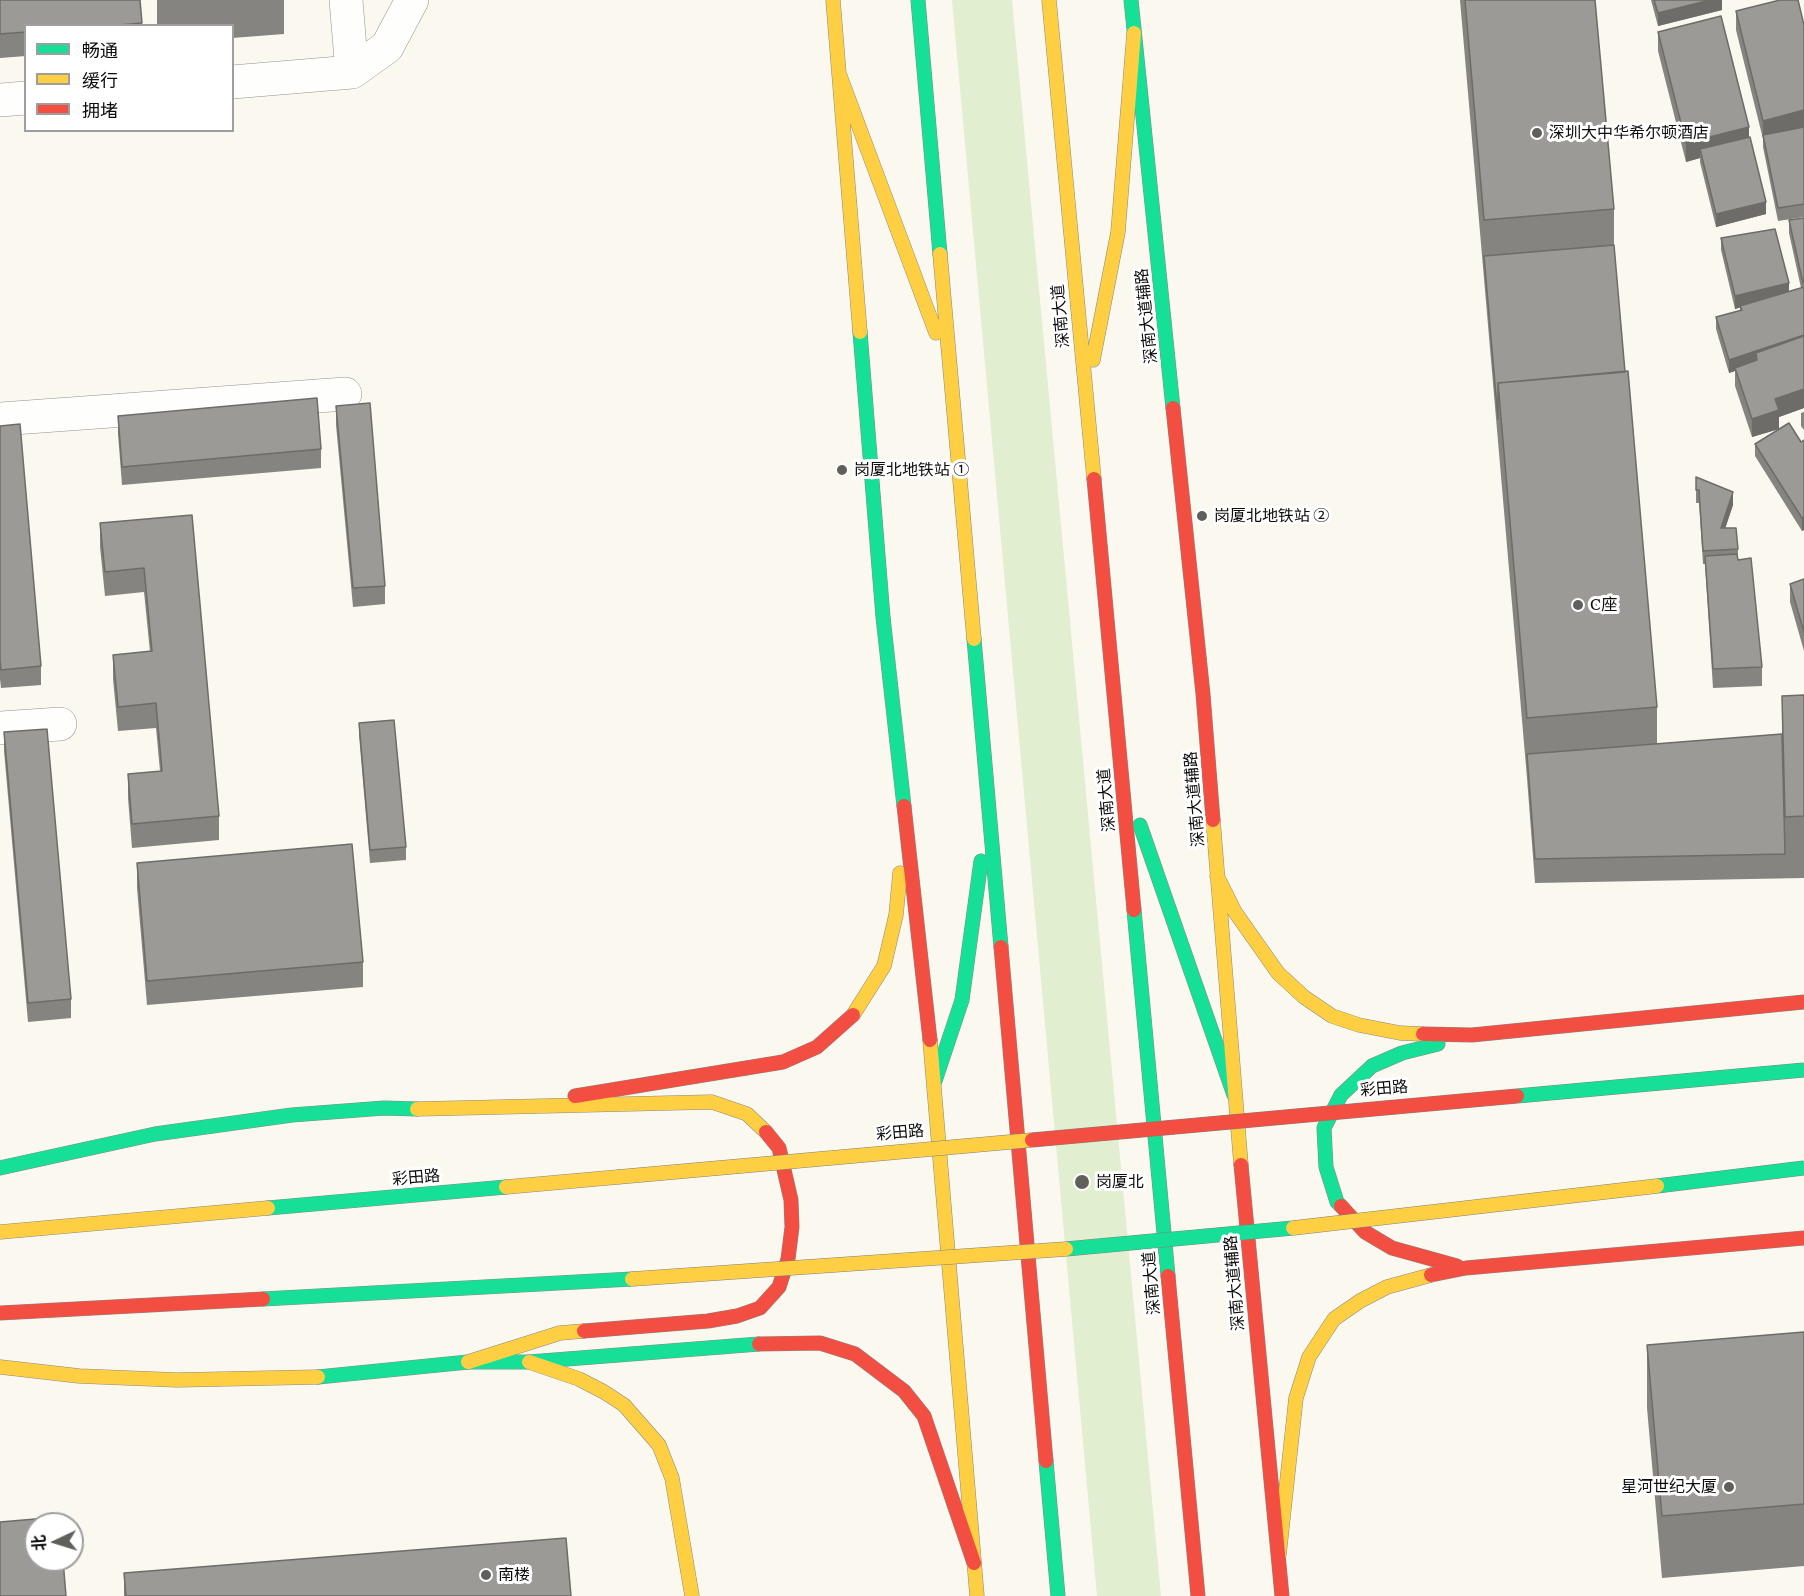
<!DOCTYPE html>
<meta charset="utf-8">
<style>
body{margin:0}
#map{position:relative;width:1804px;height:1596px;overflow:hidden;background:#faf8ef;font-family:Literata,"Noto Sans SC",serif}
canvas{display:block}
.legend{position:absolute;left:24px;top:24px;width:210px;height:108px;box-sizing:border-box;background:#fff;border:2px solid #9e9e9e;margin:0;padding:8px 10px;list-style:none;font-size:18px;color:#0c0c0c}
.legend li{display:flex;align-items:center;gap:12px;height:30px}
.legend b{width:30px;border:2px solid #9e9e9e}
.north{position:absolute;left:24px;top:1512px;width:60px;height:60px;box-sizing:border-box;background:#fff;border:2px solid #9e9e9e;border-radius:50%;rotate:266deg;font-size:16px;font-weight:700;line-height:24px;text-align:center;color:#0c0c0c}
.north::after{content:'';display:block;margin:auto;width:21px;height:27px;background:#5f5f5b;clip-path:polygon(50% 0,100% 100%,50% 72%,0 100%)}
</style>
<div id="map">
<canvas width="1804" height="1596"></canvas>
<ul class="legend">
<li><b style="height:8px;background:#16e098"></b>畅通</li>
<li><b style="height:8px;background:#ffcf43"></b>缓行</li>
<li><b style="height:8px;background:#f24e42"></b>拥堵</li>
</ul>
<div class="north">北</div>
</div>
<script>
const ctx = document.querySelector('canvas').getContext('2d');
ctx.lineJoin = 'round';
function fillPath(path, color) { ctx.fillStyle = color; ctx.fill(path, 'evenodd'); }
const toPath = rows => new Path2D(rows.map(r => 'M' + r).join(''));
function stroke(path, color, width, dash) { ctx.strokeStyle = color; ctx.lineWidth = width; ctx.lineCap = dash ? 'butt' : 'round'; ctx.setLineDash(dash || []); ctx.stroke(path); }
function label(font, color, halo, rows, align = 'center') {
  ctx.font = font + ' Literata,"Noto Sans SC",serif'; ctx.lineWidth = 6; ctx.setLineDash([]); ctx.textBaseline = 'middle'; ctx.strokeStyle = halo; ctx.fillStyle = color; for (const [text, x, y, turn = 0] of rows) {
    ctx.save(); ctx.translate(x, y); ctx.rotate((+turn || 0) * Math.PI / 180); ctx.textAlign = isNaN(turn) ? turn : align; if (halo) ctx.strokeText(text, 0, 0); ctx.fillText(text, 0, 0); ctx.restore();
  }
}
const green = toPath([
 [952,0,1012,0,1161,1596,1097,1596]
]);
const street = toPath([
 [346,0,352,72],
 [232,82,352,72,387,47,412,0],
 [0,100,26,98],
 [0,419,345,394],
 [0,728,60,724]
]);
const fast = toPath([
 [918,0,940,254],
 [1131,0,1173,408],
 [860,332,883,617,904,806],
 [974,639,1001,947],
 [1140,825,1234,1095],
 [1134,910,1168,1276],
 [935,1081,962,1000,981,861],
 [0,1168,155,1134,292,1115,384,1108,417,1109],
 [1341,1206,1337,1202,1326,1167,1324,1128,1341,1095,1372,1066,1402,1053,1438,1044],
 [268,1208,506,1187],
 [263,1299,632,1279],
 [318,1377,468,1362,529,1362,759,1344],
 [1046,1461,1058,1596]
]);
const slow = toPath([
 [833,0,860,332],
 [1049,0,1094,479],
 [840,76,936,333],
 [940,254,974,639],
 [1093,360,1118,232,1134,33],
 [1213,820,1241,1165],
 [1217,876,1235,912,1278,973,1304,997,1332,1016,1359,1025,1400,1033,1423,1034],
 [853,1015,884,966,896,915,900,873],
 [930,1040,977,1596],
 [417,1109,712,1102,747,1114,766,1132],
 [506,1187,618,1177],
 [0,1232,268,1208],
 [468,1362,560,1333,584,1331],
 [529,1362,579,1379,604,1392,624,1405,659,1445,672,1478,692,1596],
 [0,1367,79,1376,177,1380,318,1377],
 [1279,1555,1296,1398,1309,1357,1334,1319,1360,1301,1387,1287,1431,1275]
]);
const jam = toPath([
 [1173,408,1203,694,1213,820],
 [1094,479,1134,910],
 [904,806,930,1040],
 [1001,947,1046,1461],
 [1423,1034,1472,1035,1804,1002],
 [575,1096,783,1062,817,1047,853,1015],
 [1241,1165,1282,1596],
 [1341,1206,1365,1232,1392,1248,1457,1266],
 [1431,1275,1466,1268,1804,1238],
 [1168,1276,1198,1596],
 [0,1313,263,1299],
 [584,1331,708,1321,737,1316,760,1308,779,1287,788,1259,792,1227,791,1200,779,1148,766,1132],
 [759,1344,820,1343,855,1354,904,1391,924,1416,974,1563]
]);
const fastBridge = toPath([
 [1517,1096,1804,1070],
 [1657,1186,1804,1168],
 [1066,1249,1293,1228]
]);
const slowBridge = toPath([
 [618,1177,1032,1140],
 [1293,1228,1657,1186],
 [632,1279,1066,1249]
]);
const jamBridge = toPath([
 [1032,1140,1517,1096]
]);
const wall = toPath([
 [0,0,140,0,142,26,26,26,26,56,0,58],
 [157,0,284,0,284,34,232,38,232,26,157,26],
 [1460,0,1595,0,1614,209,1614,245,1625,372,1657,707,1657,744,1782,734,1782,696,1804,695,1804,878,1535,883,1527,778],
 [1651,0,1722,0,1722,10,1658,26],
 [1736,11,1804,25,1804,217,1778,221,1763,147,1763,139,1736,30],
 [1658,32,1749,138,1766,214,1716,227,1700,162,1700,158,1686,162,1658,51],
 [1804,218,1804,408,1779,417,1779,429,1752,437,1735,386,1735,371,1729,373,1716,329,1716,317,1740,311,1740,307,1735,309,1721,250,1721,238,1789,292,1801,288,1789,233,1789,220],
 [336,406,385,586,385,604,353,607,336,425],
 [1804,412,1804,430,1801,426,1801,413],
 [118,416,321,449,321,468,122,485,118,434],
 [0,426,41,666,41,685,1,688,0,679],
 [1804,440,1804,530,1802,531,1755,456,1755,444,1801,442],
 [1696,477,1733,505,1725,528,1738,549,1738,560,1762,667,1762,686,1713,688,1705,564,1703,564,1699,503,1696,503],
 [192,515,219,816,219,840,132,848,128,798,128,774,160,771,156,728,118,731,113,679,113,655,150,652,144,592,105,596,100,547,100,523],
 [1804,579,1804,651,1790,602,1790,584],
 [359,723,406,847,406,860,370,863,359,735],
 [4,732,71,999,71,1018,28,1022,4,751],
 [137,863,363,962,363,987,147,1005,137,888],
 [1804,1332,1804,1566,1662,1578,1647,1408,1647,1345],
 [124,1573,571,1596,124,1596]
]);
const shadedWall = toPath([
 [1710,0,1722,0,1722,10,1658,26,1658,13],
 [1804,110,1804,129,1763,135,1763,139,1763,121],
 [1749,127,1749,146,1700,149,1700,158,1686,162,1686,143],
 [1766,202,1766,214,1716,227,1716,214],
 [1789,283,1789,295,1735,309,1735,296],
 [1804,335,1804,347,1757,360,1756,353,1756,364,1735,368,1735,371,1729,373,1729,360],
 [1804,389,1804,408,1779,417,1779,429,1752,437,1752,419,1775,399],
 [1733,492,1733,505,1721,541,1721,528],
 [1804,517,1804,530,1802,531,1802,518]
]);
const building = toPath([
 [0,0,140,0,142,23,108,26,26,26,26,32,0,34,0,0],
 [1465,0,1595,0,1614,209,1484,220,1465,0],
 [1654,0,1710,0,1658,13,1654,0],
 [1780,0,1798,0,1804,25,1804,110,1763,121,1736,11,1780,0],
 [1721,16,1749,127,1686,143,1658,32,1721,16],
 [1804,127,1804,204,1778,208,1763,135,1804,127],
 [1750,137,1766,202,1716,214,1700,149,1750,137],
 [1804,218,1804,282,1803,283,1789,220,1804,218],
 [1775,229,1789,283,1735,296,1721,238,1775,229],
 [1614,245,1625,372,1498,383,1498,419,1484,256,1614,245],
 [1804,287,1804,335,1729,360,1716,317,1742,310,1740,306,1804,287],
 [1804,336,1804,389,1775,399,1779,410,1752,419,1735,368,1757,360,1756,353,1804,336],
 [1628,371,1657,707,1527,718,1498,383,1628,371],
 [317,398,321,449,122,467,118,416,317,398],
 [370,403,385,586,353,588,336,406,370,403],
 [1789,423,1801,442,1804,440,1804,517,1802,518,1755,444,1789,423],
 [20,424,41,666,1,670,0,660,0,426,20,424],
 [1696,477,1733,492,1721,528,1736,528,1738,549,1703,551,1699,490,1696,490,1696,477],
 [192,515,219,816,132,824,128,774,162,771,156,703,118,707,113,655,152,651,144,568,105,572,100,523,192,515],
 [1737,554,1738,560,1751,558,1762,667,1713,669,1705,556,1737,554],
 [1804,579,1804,632,1790,584,1804,579],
 [1804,695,1804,816,1785,817,1782,696,1804,695],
 [394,720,406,847,370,850,359,723,394,720],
 [47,729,71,999,28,1003,4,732,47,729],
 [1782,734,1785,854,1535,859,1527,754,1782,734],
 [352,844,363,962,147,981,137,863,352,844],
 [1804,1332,1804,1504,1662,1516,1647,1345,1804,1332],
 [59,1517,60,1524,36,1524,36,1560,63,1560,66,1596,0,1596,0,1522,59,1517],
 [566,1538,571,1596,126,1596,124,1573,566,1538]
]);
const markers = [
 [1537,133,6,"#5f5f5b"],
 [842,470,6,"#5f5f5b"],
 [1202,516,6,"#5f5f5b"],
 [1578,605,6,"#5f5f5b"],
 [1082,1182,8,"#5f5f5b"],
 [1729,1487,6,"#5f5f5b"],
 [486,1575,6,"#5f5f5b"]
];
const poiNames = [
 ["深圳大中华希尔顿酒店",1549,133],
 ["岗厦北地铁站 ①",854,470],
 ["岗厦北地铁站 ②",1214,516],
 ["C座",1590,605],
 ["岗厦北",1096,1182],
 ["星河世纪大厦",1717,1487,"right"],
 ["南楼",498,1575]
];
const streetNames = [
 ["深南大道",1061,316,-95],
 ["深南大道辅路",1147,316,-96],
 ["深南大道辅路",1195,799,-95],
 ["深南大道",1107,800,-95],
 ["彩田路",1384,1089,-5],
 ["彩田路",900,1133,-5],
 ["彩田路",416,1178,-5],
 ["深南大道",1152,1283,-95],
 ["深南大道辅路",1235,1283,-95]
];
fillPath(green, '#e1eed0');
stroke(street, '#93928e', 34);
stroke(fast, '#8a8985', 15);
stroke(slow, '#8a8985', 15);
stroke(jam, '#8a8985', 15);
stroke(street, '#fefefd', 33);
stroke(fast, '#16e098', 14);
stroke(slow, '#ffcf43', 14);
stroke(jam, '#f24e42', 14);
stroke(fastBridge, '#80807c', 15, []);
stroke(slowBridge, '#80807c', 15, []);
stroke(jamBridge, '#80807c', 15, []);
stroke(fastBridge, '#16e098', 14);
stroke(slowBridge, '#ffcf43', 14);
stroke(jamBridge, '#f24e42', 14);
fillPath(wall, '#868481');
fillPath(shadedWall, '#6d6c69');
fillPath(building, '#9c9a96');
stroke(building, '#6d6c69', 1.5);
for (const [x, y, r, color] of markers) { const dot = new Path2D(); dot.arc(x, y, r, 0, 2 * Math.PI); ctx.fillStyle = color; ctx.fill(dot); stroke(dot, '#fff', 2); }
label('16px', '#0c0c0c', '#fff', poiNames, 'left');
label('16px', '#0c0c0c', '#fff', streetNames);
</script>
